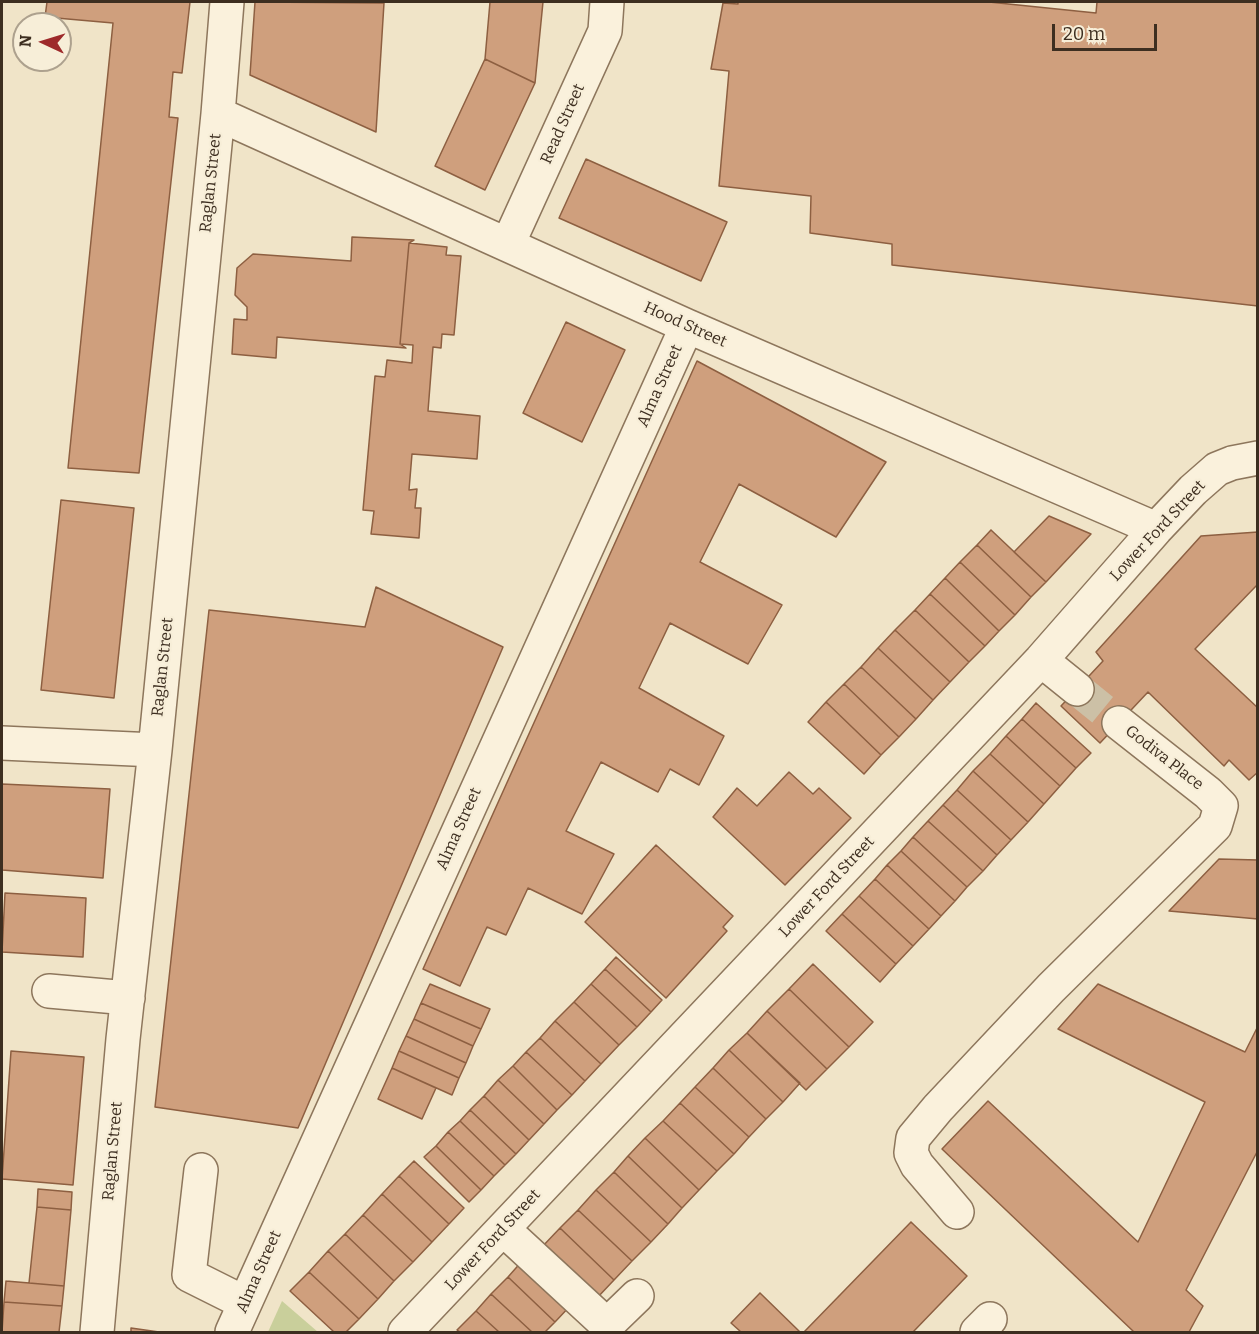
<!DOCTYPE html>
<style>
body{margin:0}
#map{position:relative;width:1259px;height:1334px;overflow:hidden;background:#f0e4c8;font-family:Bitter,serif}
canvas{display:block}
.frame{position:absolute;inset:0;border:3px solid #3d2e20;pointer-events:none}
.north{position:absolute;left:12px;top:12px;width:60px;height:60px;box-sizing:border-box;background:#f7eed8;border:2px solid #ada18e;border-radius:50%;rotate:274deg;font-size:16px;font-weight:700;line-height:24px;text-align:center;color:#3d2e20}
.north::after{content:'';display:block;margin:auto;width:21px;height:27px;background:#9e2a2b;clip-path:polygon(50% 0,100% 100%,50% 72%,0 100%)}
.scale{position:absolute;left:1052px;top:24px;width:105px;height:27px;box-sizing:border-box;border:3px solid #3d2e20;border-top:0;padding-left:8px;font-size:18px;line-height:21px;white-space:nowrap;color:#3d2e20;-webkit-text-stroke:4px #f7eed8;paint-order:stroke}
</style>
<div id="map">
<canvas width="1259" height="1334"></canvas>
<div class="frame"></div>
<div class="north">N</div>
<div class="scale">20 m</div>
</div>
<script>
const ctx = document.querySelector('canvas').getContext('2d');
ctx.lineJoin = 'round';
function fillPath(path, color) { ctx.fillStyle = color; ctx.fill(path, 'evenodd'); }
const toPath = rows => new Path2D(rows.map(r => 'M' + r).join(''));
function stroke(path, color, width, dash) { ctx.strokeStyle = color; ctx.lineWidth = width; ctx.lineCap = dash ? 'butt' : 'round'; ctx.setLineDash(dash || []); ctx.stroke(path); }
function label(font, color, halo, rows, align = 'center') {
  ctx.font = font + ' Bitter,serif'; ctx.lineWidth = 4.5; ctx.setLineDash([]); ctx.textBaseline = 'middle'; ctx.strokeStyle = halo; ctx.fillStyle = color; for (const [text, x, y, turn = 0] of rows) {
    ctx.save(); ctx.translate(x, y); ctx.rotate((+turn || 0) * Math.PI / 180); ctx.textAlign = isNaN(turn) ? turn : align; if (halo) ctx.strokeText(text, 0, 0); ctx.fillText(text, 0, 0); ctx.restore();
  }
}
const green = toPath([
 [282,1301,318,1332,268,1332]
]);
const building = toPath([
 [47,2,190,2,182,73,173,72,169,117,178,118,139,473,68,468,113,23,45,17,47,2],
 [255,2,384,3,376,132,250,75,255,2],
 [490,2,543,2,535,83,485,59,490,2],
 [738,2,989,2,1096,13,1097,2,1258,2,1258,306,892,265,892,244,810,233,811,196,719,186,729,71,711,69,723,3,738,4,738,2],
 [485,59,535,83,485,190,435,166,485,59],
 [586,159,727,222,701,281,559,218,586,159],
 [352,237,414,240,409,243,400,344,406,348,277,337,276,358,232,354,234,319,247,320,247,307,235,295,237,268,253,254,351,261,352,237],
 [409,243,447,247,446,255,461,256,454,335,442,334,441,348,433,347,428,411,480,416,477,459,412,454,409,490,417,489,415,508,421,508,419,538,371,534,374,511,363,510,375,376,385,377,387,360,412,363,413,345,400,344,409,243],
 [566,322,625,350,582,442,523,413,566,322],
 [697,361,886,462,836,537,739,484,700,562,782,605,748,664,670,623,639,688,724,736,699,785,670,769,658,792,601,762,566,831,614,854,582,914,528,888,506,935,487,927,460,986,423,969,697,361],
 [61,500,134,508,114,698,41,690,61,500],
 [1049,516,1091,534,1046,582,1014,552,1049,516],
 [991,530,1046,582,1031,597,977,545,991,530],
 [1258,532,1258,584,1195,649,1258,708,1258,772,1249,780,1229,760,1224,766,1148,692,1100,743,1061,706,1103,661,1096,652,1201,536,1258,532],
 [977,545,1031,597,1015,615,960,562,977,545],
 [960,562,1015,615,999,631,945,578,960,562],
 [945,578,999,631,985,646,930,594,945,578],
 [376,587,503,647,298,1128,155,1107,209,610,365,627,376,587],
 [930,594,985,646,969,662,915,610,930,594],
 [915,610,969,662,950,682,895,630,915,610],
 [895,630,950,682,933,700,878,648,895,630],
 [878,648,933,700,916,719,861,667,878,648],
 [861,667,916,719,899,737,844,684,861,667],
 [844,684,899,737,881,755,826,702,844,684],
 [826,702,881,755,864,774,808,722,826,702],
 [1036,703,1091,753,1076,768,1022,719,1036,703],
 [1022,719,1076,768,1060,786,1006,736,1022,719],
 [1006,736,1060,786,1044,804,990,754,1006,736],
 [990,754,1044,804,1028,822,973,771,990,754],
 [973,771,1028,822,1011,840,957,790,973,771],
 [789,772,813,794,819,788,851,818,785,885,713,817,737,788,757,806,789,772],
 [2,784,110,789,103,878,2,870,2,784],
 [957,790,1011,840,997,855,943,805,957,790],
 [943,805,997,855,983,871,928,821,943,805],
 [928,821,983,871,967,887,913,837,928,821],
 [913,837,967,887,955,901,901,851,913,837],
 [656,845,733,916,723,927,727,931,666,998,585,922,656,845],
 [901,851,955,901,941,916,887,865,901,851],
 [1219,859,1258,860,1258,919,1169,911,1219,859],
 [887,865,941,916,929,929,875,879,887,865],
 [875,879,929,929,913,946,859,896,875,879],
 [5,893,86,898,83,957,2,952,5,893],
 [859,896,913,946,896,964,842,914,859,896],
 [842,914,896,964,880,982,826,931,842,914],
 [616,957,662,1000,651,1012,605,969,616,957],
 [813,964,873,1022,849,1047,789,989,813,964],
 [605,969,651,1012,637,1027,591,984,605,969],
 [430,984,490,1009,481,1029,421,1003,430,984],
 [591,984,637,1027,619,1045,574,1002,591,984],
 [1098,984,1245,1052,1258,1026,1258,1150,1186,1290,1203,1306,1189,1332,1134,1332,942,1149,988,1101,1138,1242,1205,1102,1058,1029,1098,984],
 [789,989,849,1047,827,1069,767,1011,789,989],
 [574,1002,619,1045,601,1064,555,1021,574,1002],
 [421,1003,481,1029,473,1046,414,1019,421,1003],
 [767,1011,827,1069,806,1090,747,1033,767,1011],
 [414,1019,473,1046,466,1063,406,1036,414,1019],
 [555,1021,601,1064,585,1081,540,1038,555,1021],
 [747,1033,800,1083,783,1102,729,1050,747,1033],
 [406,1036,466,1063,459,1078,399,1051,406,1036],
 [540,1038,585,1081,572,1095,526,1052,540,1038],
 [729,1050,783,1102,766,1119,713,1068,729,1050],
 [11,1051,84,1057,73,1185,2,1179,11,1051],
 [399,1051,459,1078,452,1095,392,1068,399,1051],
 [526,1052,572,1095,557,1110,513,1066,526,1052],
 [513,1066,557,1110,544,1124,498,1080,513,1066],
 [392,1068,436,1088,422,1119,378,1099,392,1068],
 [713,1068,766,1119,749,1137,695,1087,713,1068],
 [498,1080,544,1124,529,1140,484,1096,498,1080],
 [695,1087,749,1137,734,1154,680,1103,695,1087],
 [484,1096,529,1140,516,1154,470,1110,484,1096],
 [680,1103,734,1154,717,1171,663,1121,680,1103],
 [470,1110,516,1154,505,1165,460,1121,470,1110],
 [460,1121,505,1165,494,1176,448,1132,460,1121],
 [663,1121,717,1171,699,1190,645,1138,663,1121],
 [448,1132,494,1176,481,1190,436,1146,448,1132],
 [645,1138,699,1190,682,1208,628,1156,645,1138],
 [436,1146,481,1190,469,1202,424,1157,436,1146],
 [628,1156,682,1208,668,1224,614,1172,628,1156],
 [414,1161,464,1208,449,1224,399,1176,414,1161],
 [614,1172,668,1224,651,1242,596,1190,614,1172],
 [399,1176,449,1224,432,1242,382,1194,399,1176],
 [38,1189,72,1192,71,1210,37,1207,38,1189],
 [596,1190,651,1242,632,1261,578,1210,596,1190],
 [382,1194,432,1242,413,1262,363,1215,382,1194],
 [37,1207,71,1210,64,1286,29,1283,37,1207],
 [578,1210,632,1261,614,1280,560,1228,578,1210],
 [363,1215,413,1262,394,1281,345,1234,363,1215],
 [911,1222,967,1276,913,1332,804,1332,911,1222],
 [560,1228,614,1280,596,1299,541,1248,560,1228],
 [345,1234,394,1281,378,1299,328,1251,345,1234],
 [328,1251,378,1299,359,1319,309,1272,328,1251],
 [523,1260,571,1305,555,1322,508,1277,523,1260],
 [309,1272,359,1319,346,1332,334,1332,290,1291,309,1272],
 [508,1277,555,1322,545,1332,532,1332,491,1294,508,1277],
 [6,1281,64,1286,62,1306,4,1302,6,1281],
 [760,1293,800,1332,741,1332,731,1323,760,1293],
 [491,1294,532,1332,499,1332,476,1311,491,1294],
 [4,1302,62,1306,59,1332,2,1332,4,1302],
 [476,1311,499,1332,460,1332,457,1330,476,1311],
 [131,1328,159,1332,131,1332,131,1328]
]);
const minorTunnel = toPath([
 [1077,689,1119,723]
]);
const minor = toPath([
 [218,114,687,326,1156,529],
 [508,244,605,31,607,2],
 [1041,660,1077,689],
 [2,743,155,750],
 [49,991,128,998],
 [201,1170,189,1275,245,1303],
 [957,1212,917,1165,911,1153,913,1138,938,1108,1051,988,1215,826,1221,806,1208,793,1119,723],
 [503,1229,607,1325,637,1296],
 [97,1332,123,1039,155,750,218,114,227,2],
 [232,1332,687,326],
 [405,1332,1041,660,1156,529,1193,490,1217,469,1232,463,1258,458],
 [977,1332,990,1319]
]);
const streetNames = [
 ["Read Street",563,124,-66],
 ["Raglan Street",211,183,-84],
 ["Hood Street",685,325,24],
 ["Alma Street",660,386,-66],
 ["Lower Ford Street",1158,531,-47],
 ["Raglan Street",163,667,-84],
 ["Godiva Place",1164,758,38],
 ["Alma Street",459,829,-66],
 ["Lower Ford Street",827,887,-47],
 ["Raglan Street",113,1151,-85],
 ["Lower Ford Street",493,1240,-47],
 ["Alma Street",259,1272,-66]
];
fillPath(green, '#c9cf9b');
fillPath(building, '#cf9f7d');
stroke(building, '#8d5f41', 1.5);
stroke(minorTunnel, '#ccc0a6', 33, [33, 16]);
stroke(minor, '#8d765c', 36);
stroke(minor, '#faf1dc', 33);
label('16px', '#3d2e20', '#f7eed8', streetNames);
</script>
